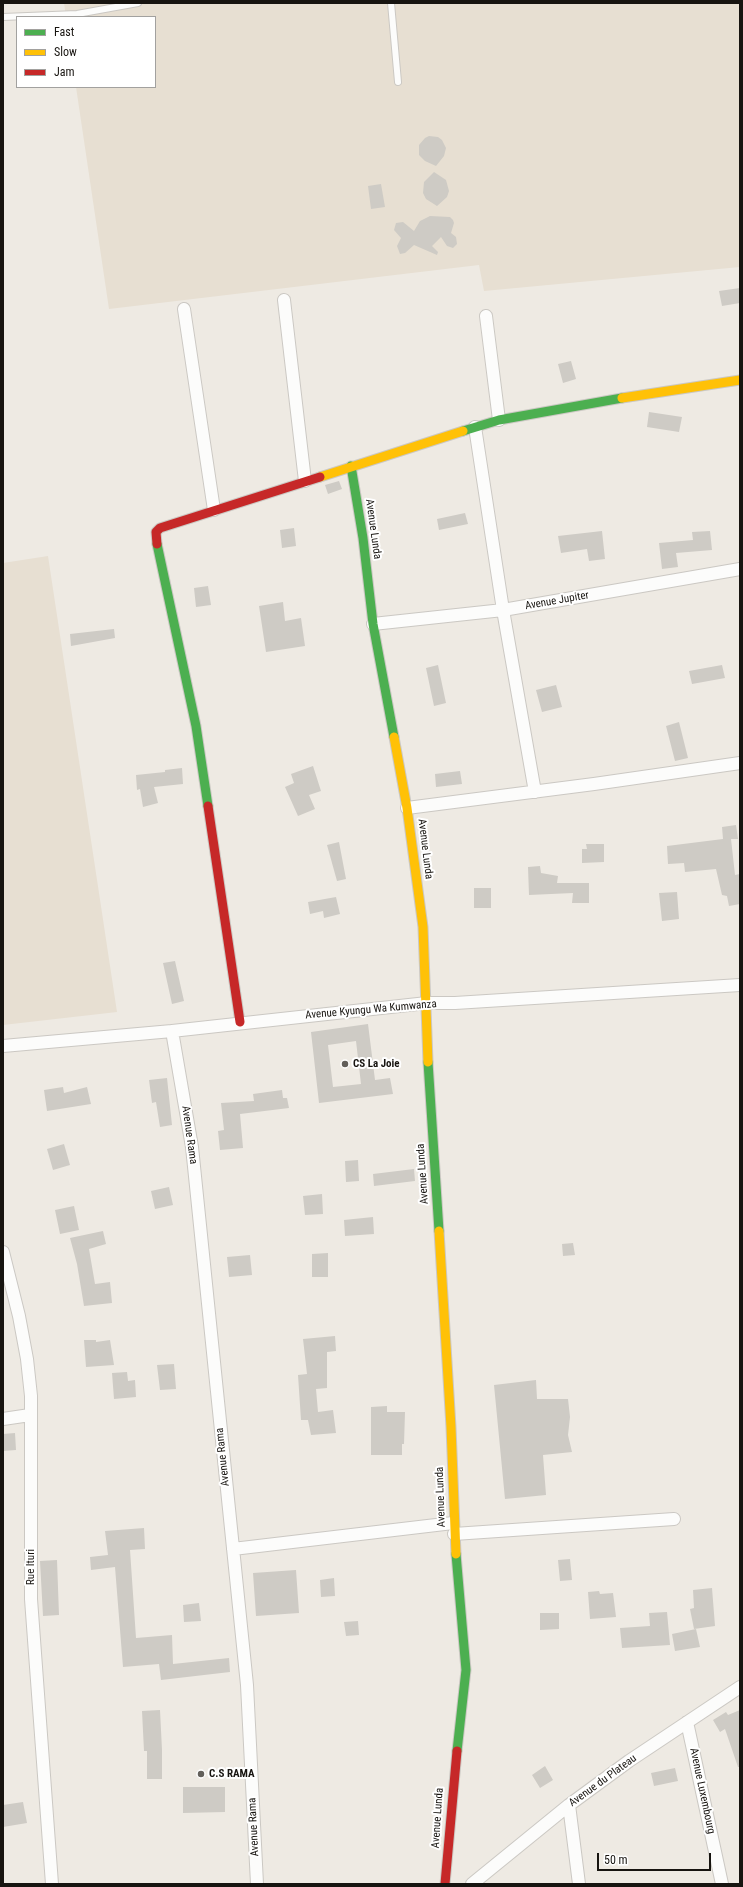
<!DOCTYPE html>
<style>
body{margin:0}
#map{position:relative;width:743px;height:1887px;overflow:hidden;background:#eeeae3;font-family:"Roboto Condensed",sans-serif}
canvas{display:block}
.frame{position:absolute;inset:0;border:4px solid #171410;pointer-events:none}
.legend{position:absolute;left:16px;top:16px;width:140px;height:72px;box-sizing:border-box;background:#fff;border:1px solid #a2a19f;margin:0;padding:5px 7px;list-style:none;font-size:12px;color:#171410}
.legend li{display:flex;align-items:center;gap:8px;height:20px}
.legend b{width:20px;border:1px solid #a2a19f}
.scale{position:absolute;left:597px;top:1853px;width:114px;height:18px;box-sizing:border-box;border:2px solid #171410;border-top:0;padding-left:5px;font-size:12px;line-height:14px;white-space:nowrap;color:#171410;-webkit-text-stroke:3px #fff;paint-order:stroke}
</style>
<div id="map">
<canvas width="743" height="1887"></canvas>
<div class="frame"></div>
<ul class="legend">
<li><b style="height:5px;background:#4caf50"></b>Fast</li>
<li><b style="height:5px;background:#ffc107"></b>Slow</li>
<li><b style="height:5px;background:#c62828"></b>Jam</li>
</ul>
<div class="scale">50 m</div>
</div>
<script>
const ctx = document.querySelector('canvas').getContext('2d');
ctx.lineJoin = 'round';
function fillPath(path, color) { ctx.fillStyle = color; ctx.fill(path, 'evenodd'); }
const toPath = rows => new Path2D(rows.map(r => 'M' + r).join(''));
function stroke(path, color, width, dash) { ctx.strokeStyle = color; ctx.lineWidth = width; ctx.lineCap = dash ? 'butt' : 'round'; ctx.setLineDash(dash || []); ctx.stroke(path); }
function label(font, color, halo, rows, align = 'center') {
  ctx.font = font + ' "Roboto Condensed",sans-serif'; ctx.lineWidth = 4; ctx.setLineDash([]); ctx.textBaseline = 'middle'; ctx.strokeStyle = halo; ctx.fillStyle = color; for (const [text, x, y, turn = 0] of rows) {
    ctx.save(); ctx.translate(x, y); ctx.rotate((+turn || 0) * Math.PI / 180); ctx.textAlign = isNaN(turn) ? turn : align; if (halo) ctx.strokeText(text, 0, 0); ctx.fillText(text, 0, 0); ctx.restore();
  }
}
const built = toPath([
 [64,3,740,3,740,267,484,291,479,265,109,309,76,87,155,87,155,17,66,17],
 [48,556,117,1012,3,1025,3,563]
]);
const building = toPath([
 [429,136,438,137,442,140,446,148,444,156,436,166,425,161,419,155,419,145,425,138],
 [434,172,446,180,449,191,447,197,437,206,426,199,423,193,424,182],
 [381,184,385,207,371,209,368,186],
 [430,216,450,217,453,220,454,223,451,233,456,237,457,244,453,248,447,246,441,237,432,246,438,252,437,255,414,245,405,253,400,254,397,246,401,238,394,230,396,223,403,222,414,231,420,221],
 [740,288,740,303,722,306,719,291],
 [571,361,576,379,563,383,558,364],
 [649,412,682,417,679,432,647,427],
 [339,481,342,489,328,494,325,485],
 [465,513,468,524,439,530,437,519],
 [294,528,296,546,282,548,280,530],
 [602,531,605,559,589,561,587,549,561,553,558,536],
 [710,531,712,550,676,553,678,567,662,569,659,543,693,540,692,532],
 [208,586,211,605,196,607,194,588],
 [283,602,285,621,301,618,305,646,266,652,259,606],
 [114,629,115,638,71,646,70,634],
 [438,665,446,703,434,706,426,668],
 [722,665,725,678,692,684,689,671],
 [556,685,562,707,542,712,536,690],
 [679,722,688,758,675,761,666,726],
 [313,766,321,791,309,795,315,809,298,816,285,787,294,783,291,774],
 [182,768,183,784,154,787,158,803,143,807,140,789,137,790,136,775,165,772,165,770],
 [460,771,462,784,436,787,435,774],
 [736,825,738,839,731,839,735,875,740,874,740,904,729,906,727,896,722,895,716,869,685,872,684,863,668,864,667,846,723,839,722,827],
 [339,842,346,879,337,881,327,845],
 [586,844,604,844,604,862,582,863,582,849,587,849],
 [540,866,541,873,558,876,557,883,589,883,589,903,572,903,573,893,529,895,528,867],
 [474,888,491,888,491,908,474,908],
 [677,892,679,919,662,921,659,893],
 [336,897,340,914,324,918,323,911,310,914,308,902],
 [175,961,184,1001,172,1004,163,963],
 [368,1024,375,1080,390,1078,393,1094,319,1103,311,1032],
 [356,1041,361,1084,333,1087,328,1045],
 [167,1078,172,1125,160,1127,156,1102,152,1103,149,1080],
 [63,1087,64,1093,87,1087,91,1104,47,1111,44,1090],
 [282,1090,283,1098,287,1098,289,1108,240,1114,243,1148,220,1150,218,1131,224,1130,221,1103,254,1101,253,1094],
 [64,1144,70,1165,53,1170,47,1149],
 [358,1160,359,1181,346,1182,345,1161],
 [414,1169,415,1181,374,1186,373,1174],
 [169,1187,173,1205,155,1209,151,1191],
 [322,1194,323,1214,305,1215,303,1196],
 [74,1206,79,1230,60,1234,55,1210],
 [373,1217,374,1234,345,1236,344,1220],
 [103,1231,106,1244,89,1249,95,1284,110,1282,112,1303,84,1306,77,1264,70,1238],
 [573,1243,575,1255,563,1256,562,1244],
 [328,1253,328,1277,312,1277,312,1254],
 [250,1255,252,1275,229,1277,227,1257],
 [335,1336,336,1351,327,1352,327,1388,316,1389,318,1412,333,1410,336,1433,311,1435,308,1420,301,1420,298,1375,307,1374,303,1339],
 [84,1340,96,1340,96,1342,110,1340,114,1365,86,1367],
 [174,1364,176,1389,160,1390,157,1365],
 [127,1372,128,1381,135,1380,136,1397,114,1399,112,1373],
 [536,1380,537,1399,568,1399,570,1417,568,1435,572,1452,543,1455,546,1495,505,1499,494,1385],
 [387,1406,387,1412,405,1412,404,1444,402,1444,402,1455,371,1455,371,1407],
 [15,1433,16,1450,3,1451,3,1434],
 [144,1528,145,1549,130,1550,136,1638,172,1635,173,1664,229,1658,230,1672,161,1680,159,1664,123,1667,115,1567,91,1570,90,1557,108,1555,105,1531],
 [570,1559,572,1580,560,1581,558,1560],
 [57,1560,59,1615,43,1616,40,1561],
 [296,1570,299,1613,256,1616,253,1573],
 [334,1578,335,1596,321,1597,320,1580],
 [712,1588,715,1626,694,1629,690,1609,694,1608,693,1590],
 [599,1591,600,1594,613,1593,616,1617,590,1619,588,1592],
 [199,1603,201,1621,184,1622,183,1605],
 [667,1612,670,1645,622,1648,620,1628,650,1626,649,1613],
 [540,1613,559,1613,559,1629,540,1630],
 [358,1621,359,1635,346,1636,344,1622],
 [696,1629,700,1647,675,1651,672,1634],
 [160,1710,162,1750,162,1779,147,1779,147,1751,144,1751,142,1711],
 [740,1710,740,1767,738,1767,725,1729,720,1732,713,1720,726,1712,728,1715],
 [545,1766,553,1780,540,1788,532,1775],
 [675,1768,678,1781,654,1786,651,1773],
 [183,1787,225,1787,225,1812,183,1813],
 [23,1802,27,1823,3,1827,3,1805]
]);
const lane = toPath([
 [391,3,398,82],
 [3,17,77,14,138,3]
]);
const street = toPath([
 [284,300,305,481],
 [184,309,214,510],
 [486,316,499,420],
 [475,427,503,610,535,792],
 [373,624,503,610,740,569],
 [407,808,594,784,740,763],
 [172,1031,192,1147,247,1685,257,1884],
 [3,1046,172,1031,427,1003,455,1003,740,985],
 [3,1252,19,1316,27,1359,31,1396,31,1599,52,1884],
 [3,1419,30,1415],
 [454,1534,674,1519],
 [233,1549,453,1523],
 [687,1722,722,1884],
 [569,1805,579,1884],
 [472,1884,569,1805,629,1761,740,1687]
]);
const fast = toPath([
 [463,431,499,420,622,398],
 [351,466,363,538,373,624,394,737],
 [157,544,196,726,208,806],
 [428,1062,439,1231],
 [456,1554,466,1670,457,1751]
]);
const slow = toPath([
 [622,398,740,380],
 [320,477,463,431],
 [394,737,407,808,423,927,428,1062],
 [439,1231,451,1427,456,1554]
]);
const jam = toPath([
 [157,544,156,532,160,528,320,477],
 [208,806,240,1022],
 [445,1884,457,1751]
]);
const markers = [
 [345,1064,4,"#625f5a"],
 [201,1774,4,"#625f5a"]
];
const streetNames = [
 ["Avenue Lunda",373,529,82],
 ["Avenue Jupiter",557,601,-10],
 ["Avenue Lunda",425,849,83],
 ["Avenue Kyungu Wa Kumwanza",371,1010,-5],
 ["Avenue Rama",189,1135,82],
 ["Avenue Lunda",423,1174,-94],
 ["Avenue Rama",223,1457,-96],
 ["Avenue Lunda",441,1497,-92],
 ["Rue Ituri",31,1567,-90],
 ["Avenue du Plateau",603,1781,-36],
 ["Avenue Luxembourg",702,1791,78],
 ["Avenue Lunda",438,1818,-86],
 ["Avenue Rama",254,1827,-93]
];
const poiNames = [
 ["CS La Joie",353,1064],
 ["C.S RAMA",209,1774]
];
fillPath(built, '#e7dfd2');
fillPath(building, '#cecbc5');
stroke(lane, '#cbc8c3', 8);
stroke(street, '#cbc8c3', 14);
stroke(fast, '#cbc8c3', 11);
stroke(slow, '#cbc8c3', 11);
stroke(jam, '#cbc8c3', 11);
stroke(lane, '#fcfcfb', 6);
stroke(street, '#fcfcfb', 12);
stroke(fast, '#4caf50', 9);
stroke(slow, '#ffc107', 9);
stroke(jam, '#c62828', 9);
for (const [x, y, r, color] of markers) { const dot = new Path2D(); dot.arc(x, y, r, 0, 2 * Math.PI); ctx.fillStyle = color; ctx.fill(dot); stroke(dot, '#fff', 1.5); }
label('11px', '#171410', '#fff', streetNames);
label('bold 11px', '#171410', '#fff', poiNames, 'left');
</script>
